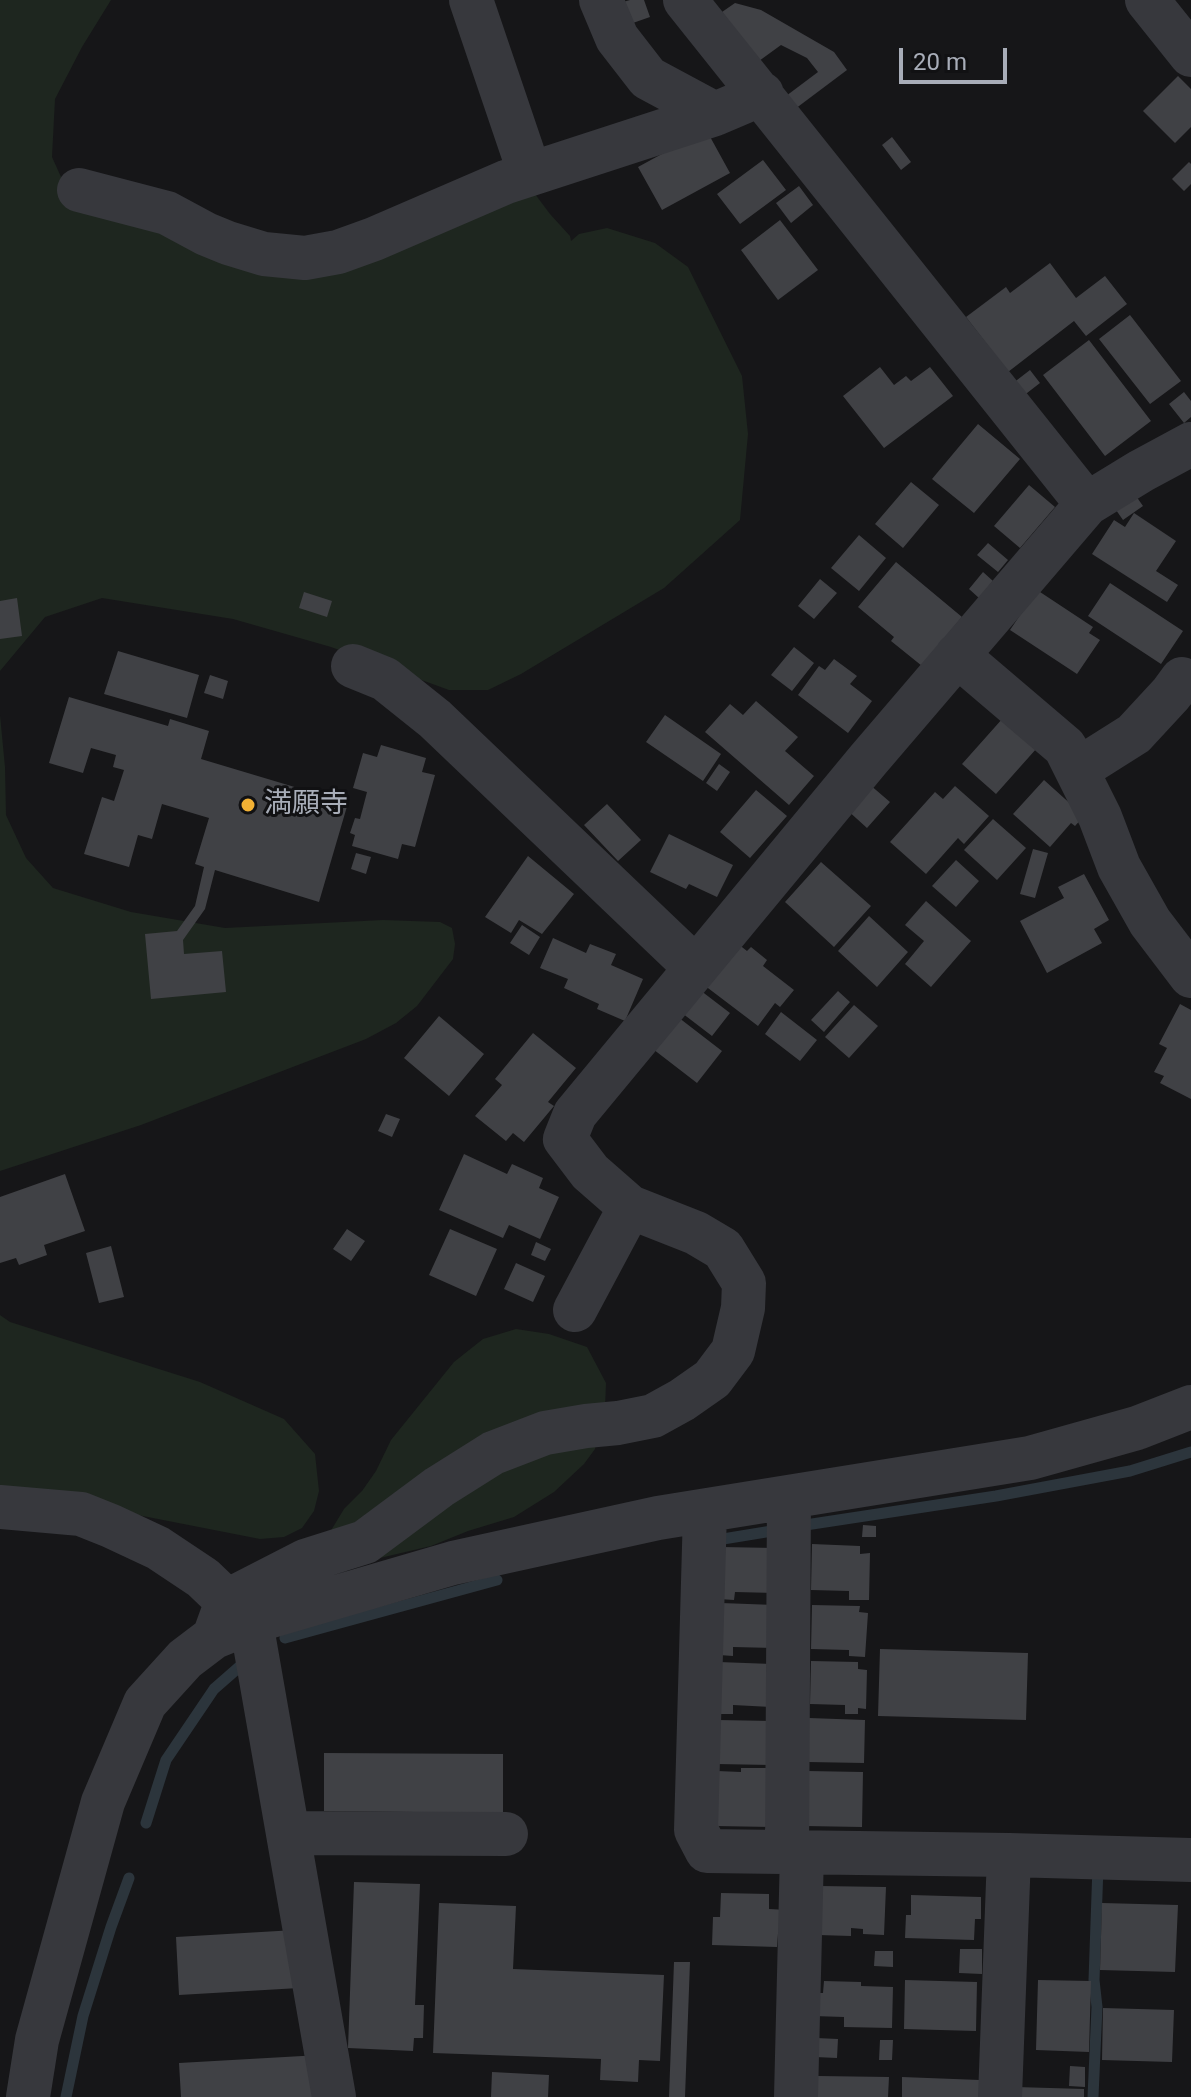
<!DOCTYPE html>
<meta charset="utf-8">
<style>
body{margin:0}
#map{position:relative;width:1191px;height:2097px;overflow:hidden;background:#161618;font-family:Roboto,sans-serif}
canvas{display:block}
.scale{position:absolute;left:899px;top:48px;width:108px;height:36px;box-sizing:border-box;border:4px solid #a8adb8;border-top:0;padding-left:10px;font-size:24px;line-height:28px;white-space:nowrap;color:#a8adb8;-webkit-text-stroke:6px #111113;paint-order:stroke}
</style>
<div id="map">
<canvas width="1191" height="2097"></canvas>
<div class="scale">20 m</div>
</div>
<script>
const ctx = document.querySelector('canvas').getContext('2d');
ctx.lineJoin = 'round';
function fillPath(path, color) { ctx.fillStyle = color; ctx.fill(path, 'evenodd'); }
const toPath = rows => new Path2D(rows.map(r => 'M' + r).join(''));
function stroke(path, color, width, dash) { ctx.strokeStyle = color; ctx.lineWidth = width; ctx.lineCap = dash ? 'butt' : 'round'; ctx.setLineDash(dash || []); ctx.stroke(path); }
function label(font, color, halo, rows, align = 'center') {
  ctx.font = font + ' Roboto,"Noto Sans JP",sans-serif'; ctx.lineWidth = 6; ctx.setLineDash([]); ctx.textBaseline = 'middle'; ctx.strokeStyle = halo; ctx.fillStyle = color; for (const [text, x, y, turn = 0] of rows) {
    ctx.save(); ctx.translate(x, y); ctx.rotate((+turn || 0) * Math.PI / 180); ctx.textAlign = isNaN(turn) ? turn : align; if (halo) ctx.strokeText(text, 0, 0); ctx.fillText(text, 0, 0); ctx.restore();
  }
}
const green = toPath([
 [0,0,111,0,82,47,55,99,52,157,71,199,245,254,526,182,550,214,570,236,571,241,579,234,607,228,655,243,688,267,742,376,748,434,740,520,664,588,521,674,488,690,449,690,331,647,233,619,102,598,45,617,0,671],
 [0,715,5,767,6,815,26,858,53,888,131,912,225,928,383,920,440,922,452,928,455,944,453,959,417,1006,396,1023,366,1039,141,1125,0,1171],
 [0,1315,10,1322,200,1382,284,1419,315,1454,319,1491,314,1511,302,1528,284,1537,260,1539,0,1488],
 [516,1329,549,1334,587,1347,606,1383,605,1408,595,1449,584,1464,554,1492,514,1517,468,1531,431,1546,367,1561,327,1537,344,1509,362,1491,376,1471,391,1440,454,1362,483,1339]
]);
const stream = toPath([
 [799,1526,996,1496,1130,1471,1191,1452],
 [723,1539,778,1530],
 [285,1638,497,1580],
 [146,1823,166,1760,214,1689,246,1661,246,1663],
 [66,2097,83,2016,111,1927,129,1878],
 [1093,2097,1097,2007,1094,1980,1098,1866]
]);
const building = toPath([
 [630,0,644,0,650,17,630,24,623,2],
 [735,3,761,10,834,52,847,70,795,109,786,96,818,72,807,58,781,45,759,61,722,12],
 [1178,76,1191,89,1191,127,1175,143,1143,111],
 [708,133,730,173,662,210,638,167,682,143],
 [892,137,911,162,901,170,882,145],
 [763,160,786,190,740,224,717,194],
 [1189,162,1191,164,1191,184,1184,191,1172,179],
 [799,186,813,205,791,223,776,203],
 [780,220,818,270,778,300,741,250],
 [1050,263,1076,298,1105,276,1127,304,1086,336,1074,321,1008,372,966,317,1006,287,1010,293],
 [1130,315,1181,381,1150,404,1099,339],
 [1089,340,1151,421,1105,456,1043,375],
 [880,367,894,385,906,376,911,381,930,367,953,396,884,448,843,396],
 [1030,370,1040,383,1018,400,1008,387],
 [1184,392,1191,401,1191,417,1184,423,1169,404],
 [978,424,1020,459,974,513,932,479],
 [911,482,939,505,903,548,875,524],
 [1029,485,1055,507,1020,548,994,526],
 [1136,496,1143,506,1123,520,1116,510],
 [1134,513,1176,541,1156,571,1178,585,1167,602,1092,554,1114,520,1125,527],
 [859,535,886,558,859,591,831,568],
 [988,543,1008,560,998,572,977,555],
 [896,562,962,617,922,666,891,641,894,637,858,607],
 [983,572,993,581,979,598,969,589],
 [820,579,837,593,814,619,798,606],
 [1110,583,1183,631,1161,664,1088,616],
 [1037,590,1093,627,1089,633,1100,640,1077,674,1010,630],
 [304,592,332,601,327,617,299,608],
 [17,598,22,636,0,639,0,601],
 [794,647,814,663,792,691,771,675],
 [118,651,199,675,187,718,104,694],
 [834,659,857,676,850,684,872,701,848,733,798,695,819,666,825,670],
 [210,675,228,681,223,699,204,693],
 [69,697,168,726,170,719,209,731,201,759,348,803,319,902,215,870,205,909,183,940,184,954,222,951,226,992,151,999,145,934,177,931,195,906,204,867,195,864,209,818,162,804,152,839,138,835,129,867,84,854,102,797,114,801,124,770,113,767,116,755,91,748,83,773,49,763],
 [756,701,798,737,785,751,814,776,789,805,705,732,730,704,743,715],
 [665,715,721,754,703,781,646,742],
 [1003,718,1037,748,996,794,962,764],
 [381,745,426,758,422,772,435,775,415,847,402,844,398,859,352,846,355,835,350,833,355,818,360,819,367,792,353,788,363,753,377,757],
 [719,764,730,772,717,791,706,783],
 [1044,780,1084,816,1075,826,1071,823,1050,847,1013,814],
 [869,784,890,802,867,828,846,809],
 [955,786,989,816,964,844,958,838,926,874,890,842,935,792,943,799],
 [756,790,787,816,750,858,720,832],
 [607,804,641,840,618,861,584,825],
 [993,819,1026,848,997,880,964,850],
 [669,834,733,865,717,897,689,884,686,889,650,872],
 [1033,849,1048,853,1035,898,1020,894],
 [356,853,371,857,366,874,351,869],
 [528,856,574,894,542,934,519,920,511,933,485,917],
 [956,860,979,881,956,907,932,886],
 [821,862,871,906,834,947,785,902],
 [1084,874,1109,920,1094,929,1102,943,1047,973,1020,921,1064,898,1058,887],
 [926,901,971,941,931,987,905,964,924,941,905,925],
 [869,916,908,952,877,987,838,951],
 [522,925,540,937,529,955,510,943],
 [553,938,586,953,590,944,616,954,611,965,643,979,625,1021,597,1009,599,1004,564,988,568,979,540,968],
 [733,940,747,951,751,947,767,960,763,966,794,990,780,1007,775,1003,758,1026,700,982],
 [696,987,730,1013,712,1036,678,1010],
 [838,991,850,1002,824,1032,811,1020],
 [1180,1004,1191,1010,1191,1099,1160,1083,1164,1076,1154,1072,1167,1048,1159,1044],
 [854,1005,878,1026,849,1058,825,1037],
 [781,1012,817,1040,800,1061,765,1034],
 [674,1014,722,1051,697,1083,649,1046],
 [439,1016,484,1054,449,1096,404,1058],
 [533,1033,576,1068,548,1102,554,1106,524,1142,513,1133,506,1141,475,1116,502,1085,495,1079],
 [386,1114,400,1119,392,1137,378,1131],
 [464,1154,507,1174,512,1164,543,1178,539,1188,559,1197,540,1239,509,1225,503,1238,439,1210],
 [65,1174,85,1231,44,1245,47,1255,19,1265,16,1258,0,1263,0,1197],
 [347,1229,365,1241,351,1261,333,1249],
 [450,1229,497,1249,476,1296,429,1275],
 [536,1242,551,1249,545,1261,531,1255],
 [111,1246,124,1297,99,1303,86,1253],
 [516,1263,545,1276,533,1302,504,1289],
 [863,1525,876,1526,876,1537,862,1537],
 [812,1544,860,1546,860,1554,870,1553,869,1600,849,1600,849,1591,811,1590],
 [721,1547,776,1548,775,1593,735,1592,734,1600,719,1599],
 [721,1603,775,1605,774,1648,733,1647,733,1656,719,1655],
 [812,1605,860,1606,859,1612,868,1613,865,1657,849,1656,849,1650,811,1649],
 [880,1649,1028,1653,1026,1720,878,1716],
 [811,1661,858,1662,858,1669,867,1670,866,1709,858,1708,858,1714,845,1714,845,1705,810,1704],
 [719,1662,772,1664,771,1707,733,1705,733,1714,718,1714],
 [809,1718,865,1720,864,1763,808,1762],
 [717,1720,773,1721,771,1765,716,1764],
 [324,1753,503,1754,503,1813,324,1811],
 [741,1768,768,1768,772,1827,715,1826,717,1771,741,1772],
 [807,1771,863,1772,862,1827,805,1826],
 [354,1882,420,1884,415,2005,424,2005,423,2038,414,2038,413,2051,348,2048],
 [820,1886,886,1887,884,1935,863,1934,863,1929,851,1928,851,1936,818,1935],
 [721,1893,769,1894,769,1909,787,1910,786,1935,778,1934,777,1947,712,1945,713,1917,720,1917],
 [911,1895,981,1897,981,1919,975,1919,974,1940,905,1938,906,1915,911,1915],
 [439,1903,516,1906,513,1969,664,1975,660,2061,639,2060,638,2082,600,2080,601,2059,433,2053],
 [1102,1903,1178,1905,1175,1972,1100,1970],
 [295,1930,299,1988,179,1995,176,1937],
 [960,1949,982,1949,982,1974,959,1973],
 [875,1951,893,1951,893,1967,874,1966],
 [674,1962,690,1962,685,2097,669,2097],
 [905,1980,977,1982,976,2031,904,2029],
 [1038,1980,1091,1981,1089,2052,1036,2050],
 [824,1981,861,1982,861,1986,893,1987,892,2028,844,2027,844,2017,813,2016,813,1993,823,1993],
 [1103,2008,1174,2010,1172,2062,1102,2060],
 [816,2038,838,2039,837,2058,815,2057],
 [880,2040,893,2040,892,2060,879,2060],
 [320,2055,323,2097,181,2097,179,2063],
 [1070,2066,1085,2067,1085,2087,1069,2086],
 [492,2072,549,2075,548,2097,491,2097],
 [818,2076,889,2077,888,2097,817,2097],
 [902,2077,980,2080,979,2097,902,2097],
 [1016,2087,1084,2089,1084,2097,1015,2097]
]);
const minor = toPath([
 [471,0,530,174],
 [601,0,617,38,648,78,715,114],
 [685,0,1087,504],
 [1147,0,1191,55],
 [79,190,167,213,206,234,228,243,264,254,305,258,338,252,374,239,506,182,715,114,762,94],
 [957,655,1065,747,1100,817,1119,867,1150,922,1191,976],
 [353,666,385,679,435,719,695,967],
 [1077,770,1134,734,1171,694,1182,679],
 [575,1310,630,1207],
 [0,1507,81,1514,111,1526,158,1548,203,1578,227,1601],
 [705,1511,696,1830,707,1851,1009,1855,1000,2097],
 [251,1622,334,2097],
 [214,1637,227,1601,305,1561,365,1542,439,1487,493,1453,545,1433,586,1426,618,1423,653,1416,682,1400,712,1379,733,1351,743,1308,744,1283,723,1249,696,1233,630,1207,590,1172,565,1139,575,1114,868,760,1087,504,1141,471,1191,444],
 [288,1833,506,1834],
 [787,1853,789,1497],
 [1009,1855,1191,1860],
 [28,2097,37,2040,103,1802,145,1703,185,1659,214,1637,251,1622,453,1563,658,1518,1030,1458,1137,1428,1191,1407],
 [796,2097,802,1852]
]);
const markers = [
 [248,805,8,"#f2b134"]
];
const poiNames = [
 ["満願寺",264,805]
];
fillPath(green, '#1e261f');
stroke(stream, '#2c353c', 11);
fillPath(building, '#404145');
stroke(minor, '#37383d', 44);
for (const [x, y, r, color] of markers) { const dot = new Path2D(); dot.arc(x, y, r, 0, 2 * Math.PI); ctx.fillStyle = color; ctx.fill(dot); stroke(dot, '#111113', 3); }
label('28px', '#a8adb8', '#111113', poiNames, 'left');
</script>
